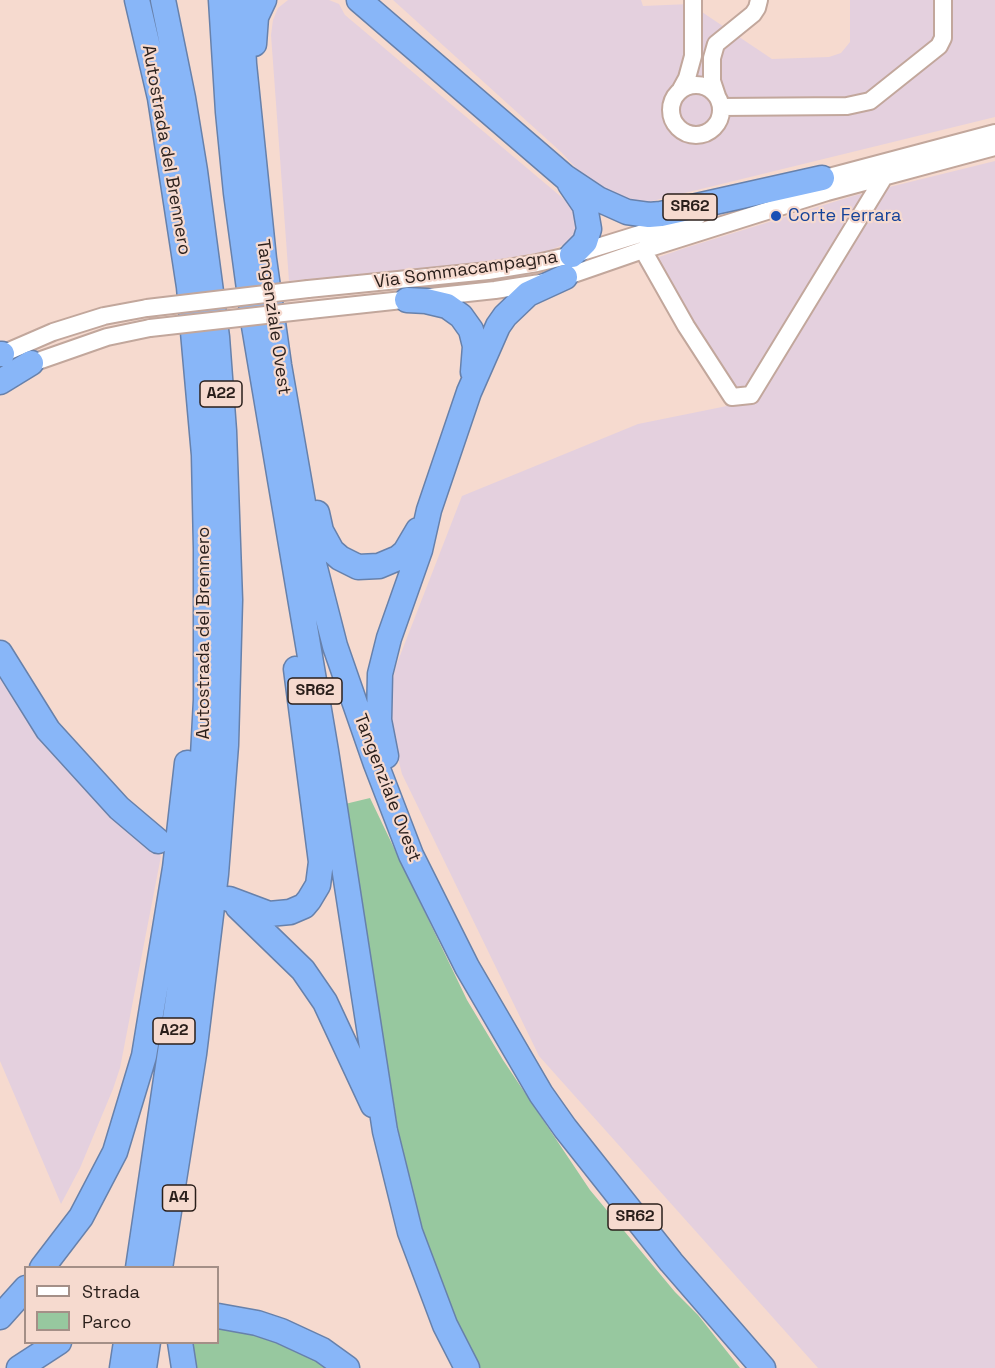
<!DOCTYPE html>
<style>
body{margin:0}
#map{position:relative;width:995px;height:1368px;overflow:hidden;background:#f6dacf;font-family:"Space Grotesk",sans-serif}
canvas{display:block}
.legend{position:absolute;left:24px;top:1266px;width:195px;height:78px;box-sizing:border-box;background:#f6dacf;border:2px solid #a48f87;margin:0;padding:8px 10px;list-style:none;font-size:18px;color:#2a1f1b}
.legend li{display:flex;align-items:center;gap:12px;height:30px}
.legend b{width:30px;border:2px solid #a48f87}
</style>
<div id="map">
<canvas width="995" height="1368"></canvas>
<ul class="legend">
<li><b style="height:8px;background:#fff"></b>Strada</li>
<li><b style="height:16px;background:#97c89f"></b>Parco</li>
</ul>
</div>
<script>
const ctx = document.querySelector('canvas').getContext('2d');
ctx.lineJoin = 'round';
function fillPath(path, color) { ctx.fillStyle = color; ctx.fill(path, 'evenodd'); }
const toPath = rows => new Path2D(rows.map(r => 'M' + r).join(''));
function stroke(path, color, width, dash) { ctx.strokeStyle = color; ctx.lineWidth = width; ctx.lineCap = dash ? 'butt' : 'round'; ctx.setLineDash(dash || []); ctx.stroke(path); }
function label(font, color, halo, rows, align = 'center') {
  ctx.font = font + ' "Space Grotesk",sans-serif'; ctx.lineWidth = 4.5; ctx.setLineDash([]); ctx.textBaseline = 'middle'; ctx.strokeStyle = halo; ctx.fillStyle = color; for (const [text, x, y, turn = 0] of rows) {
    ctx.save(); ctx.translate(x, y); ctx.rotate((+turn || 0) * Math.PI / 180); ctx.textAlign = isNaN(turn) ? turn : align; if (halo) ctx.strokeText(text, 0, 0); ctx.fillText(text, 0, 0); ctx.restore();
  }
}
const industrial = toPath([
 [288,0,329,0,339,4,345,15,578,211,577,234,563,245,547,251,485,262,289,281,271,35,273,20,278,8],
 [393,0,641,0,643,6,690,4,772,59,829,57,841,53,850,42,850,0,995,0,995,117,644,203,626,200,588,181,561,152],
 [995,161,995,1368,818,1368,539,1056,402,774,392,734,388,700,396,666,462,496,638,424,727,406,639,264,685,248,853,196],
 [0,677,49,747,92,796,114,818,161,856,120,1068,113,1089,80,1168,61,1204,0,1061]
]);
const green = toPath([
 [370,798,467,1000,503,1060,590,1190,675,1292,698,1315,740,1368,475,1368,453,1321,407,1185,345,804],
 [218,1322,251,1329,335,1368,191,1368,188,1343,218,1342]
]);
const minor = toPath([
 '671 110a25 25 0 1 1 50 0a25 25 0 1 1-50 0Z',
 [681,89,687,78,693,56,693,0],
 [717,96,712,81,712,58,716,44,753,14,757,8,759,0],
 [721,107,847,106,870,101,939,46,943,38,943,0],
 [814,181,995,133],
 [643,250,686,326,732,397,751,395,884,177],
 [308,289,488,271,537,263,572,255,698,216],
 [310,310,495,290,540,283,565,277,643,250,827,192,995,147],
 [0,355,53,332,104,316,147,308],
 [21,367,107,337,150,328]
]);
const highway = toPath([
 [137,0,160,98,189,287,204,455,206,549,206,700,201,793,184,958,138,1268],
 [221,0,228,112,236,193,254,326,326,751,385,1131,410,1232,445,1325,467,1368],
 [241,0,244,64,264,259,279,365,313,560,335,646,376,764,411,855,467,967,541,1094,565,1128,671,1262,763,1368],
 [359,0,565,177,598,199,627,212,649,215,661,214,822,178],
 [254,44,256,17,264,0],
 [570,184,585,206,589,229,585,242,572,255],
 [407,300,426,301,447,306,461,316,471,330,475,346,473,372],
 [0,354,2,354],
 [0,382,31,363],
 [317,513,321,531,332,551,340,558,358,567,379,566,398,558,405,552,418,530],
 [0,653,48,730,119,808,158,841],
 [386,756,379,720,380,674,389,638,420,550,429,510,469,392,498,326,505,316,528,294,565,277],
 [229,899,269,914,290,912,304,906,309,900,318,885,321,862,296,669],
 [238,907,303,970,325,1002,373,1105],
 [42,1268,81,1217,115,1152,144,1056,175,868,187,763],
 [160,1268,194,1054,216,874,226,745,230,600,224,431,217,337,195,171,183,98,163,0],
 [218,1316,257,1323,281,1331,322,1350,347,1368],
 [0,1317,26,1288],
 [180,1342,184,1368],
 [19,1368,59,1342],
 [122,1368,126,1342],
 [144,1368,148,1342]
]);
const minorBridge = toPath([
 [147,308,308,289],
 [150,328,310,310]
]);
const markers = [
 [776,216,6,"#1a4fb4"]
];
const shields = [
 [690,207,54],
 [221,394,42],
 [315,691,54],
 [174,1031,42],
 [179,1198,33],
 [635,1217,54]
];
const shieldNames = [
 ["SR62",690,207],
 ["A22",221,394],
 ["SR62",315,691],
 ["A22",174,1031],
 ["A4",179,1198],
 ["SR62",635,1217]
];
const streetNames = [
 ["Autostrada del Brennero",166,150,80],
 ["Via Sommacampagna",466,270,-8],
 ["Tangenziale Ovest",273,317,82],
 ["Autostrada del Brennero",204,633,-90],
 ["Tangenziale Ovest",387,788,69]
];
const transitNames = [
 ["Corte Ferrara",788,216]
];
fillPath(industrial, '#e4d0de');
fillPath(green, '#97c89f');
stroke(minor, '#c2a79c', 20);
stroke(highway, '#6781ab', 27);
stroke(minor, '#fff', 16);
stroke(highway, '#88b6f8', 24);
stroke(minorBridge, '#c2a79c', 20, []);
stroke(minorBridge, '#fff', 16);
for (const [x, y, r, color] of markers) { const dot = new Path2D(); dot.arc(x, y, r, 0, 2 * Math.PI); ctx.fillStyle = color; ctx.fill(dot); stroke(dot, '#f6dacf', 2); }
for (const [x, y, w] of shields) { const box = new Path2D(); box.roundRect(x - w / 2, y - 13, w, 26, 4.5); ctx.fillStyle = '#f6dacf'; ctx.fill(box); stroke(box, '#2a1f1b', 1.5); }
label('bold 16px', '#2a1f1b', null, shieldNames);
label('18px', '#2a1f1b', '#f6dacf', streetNames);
label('18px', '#164399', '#f6dacf', transitNames, 'left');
</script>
